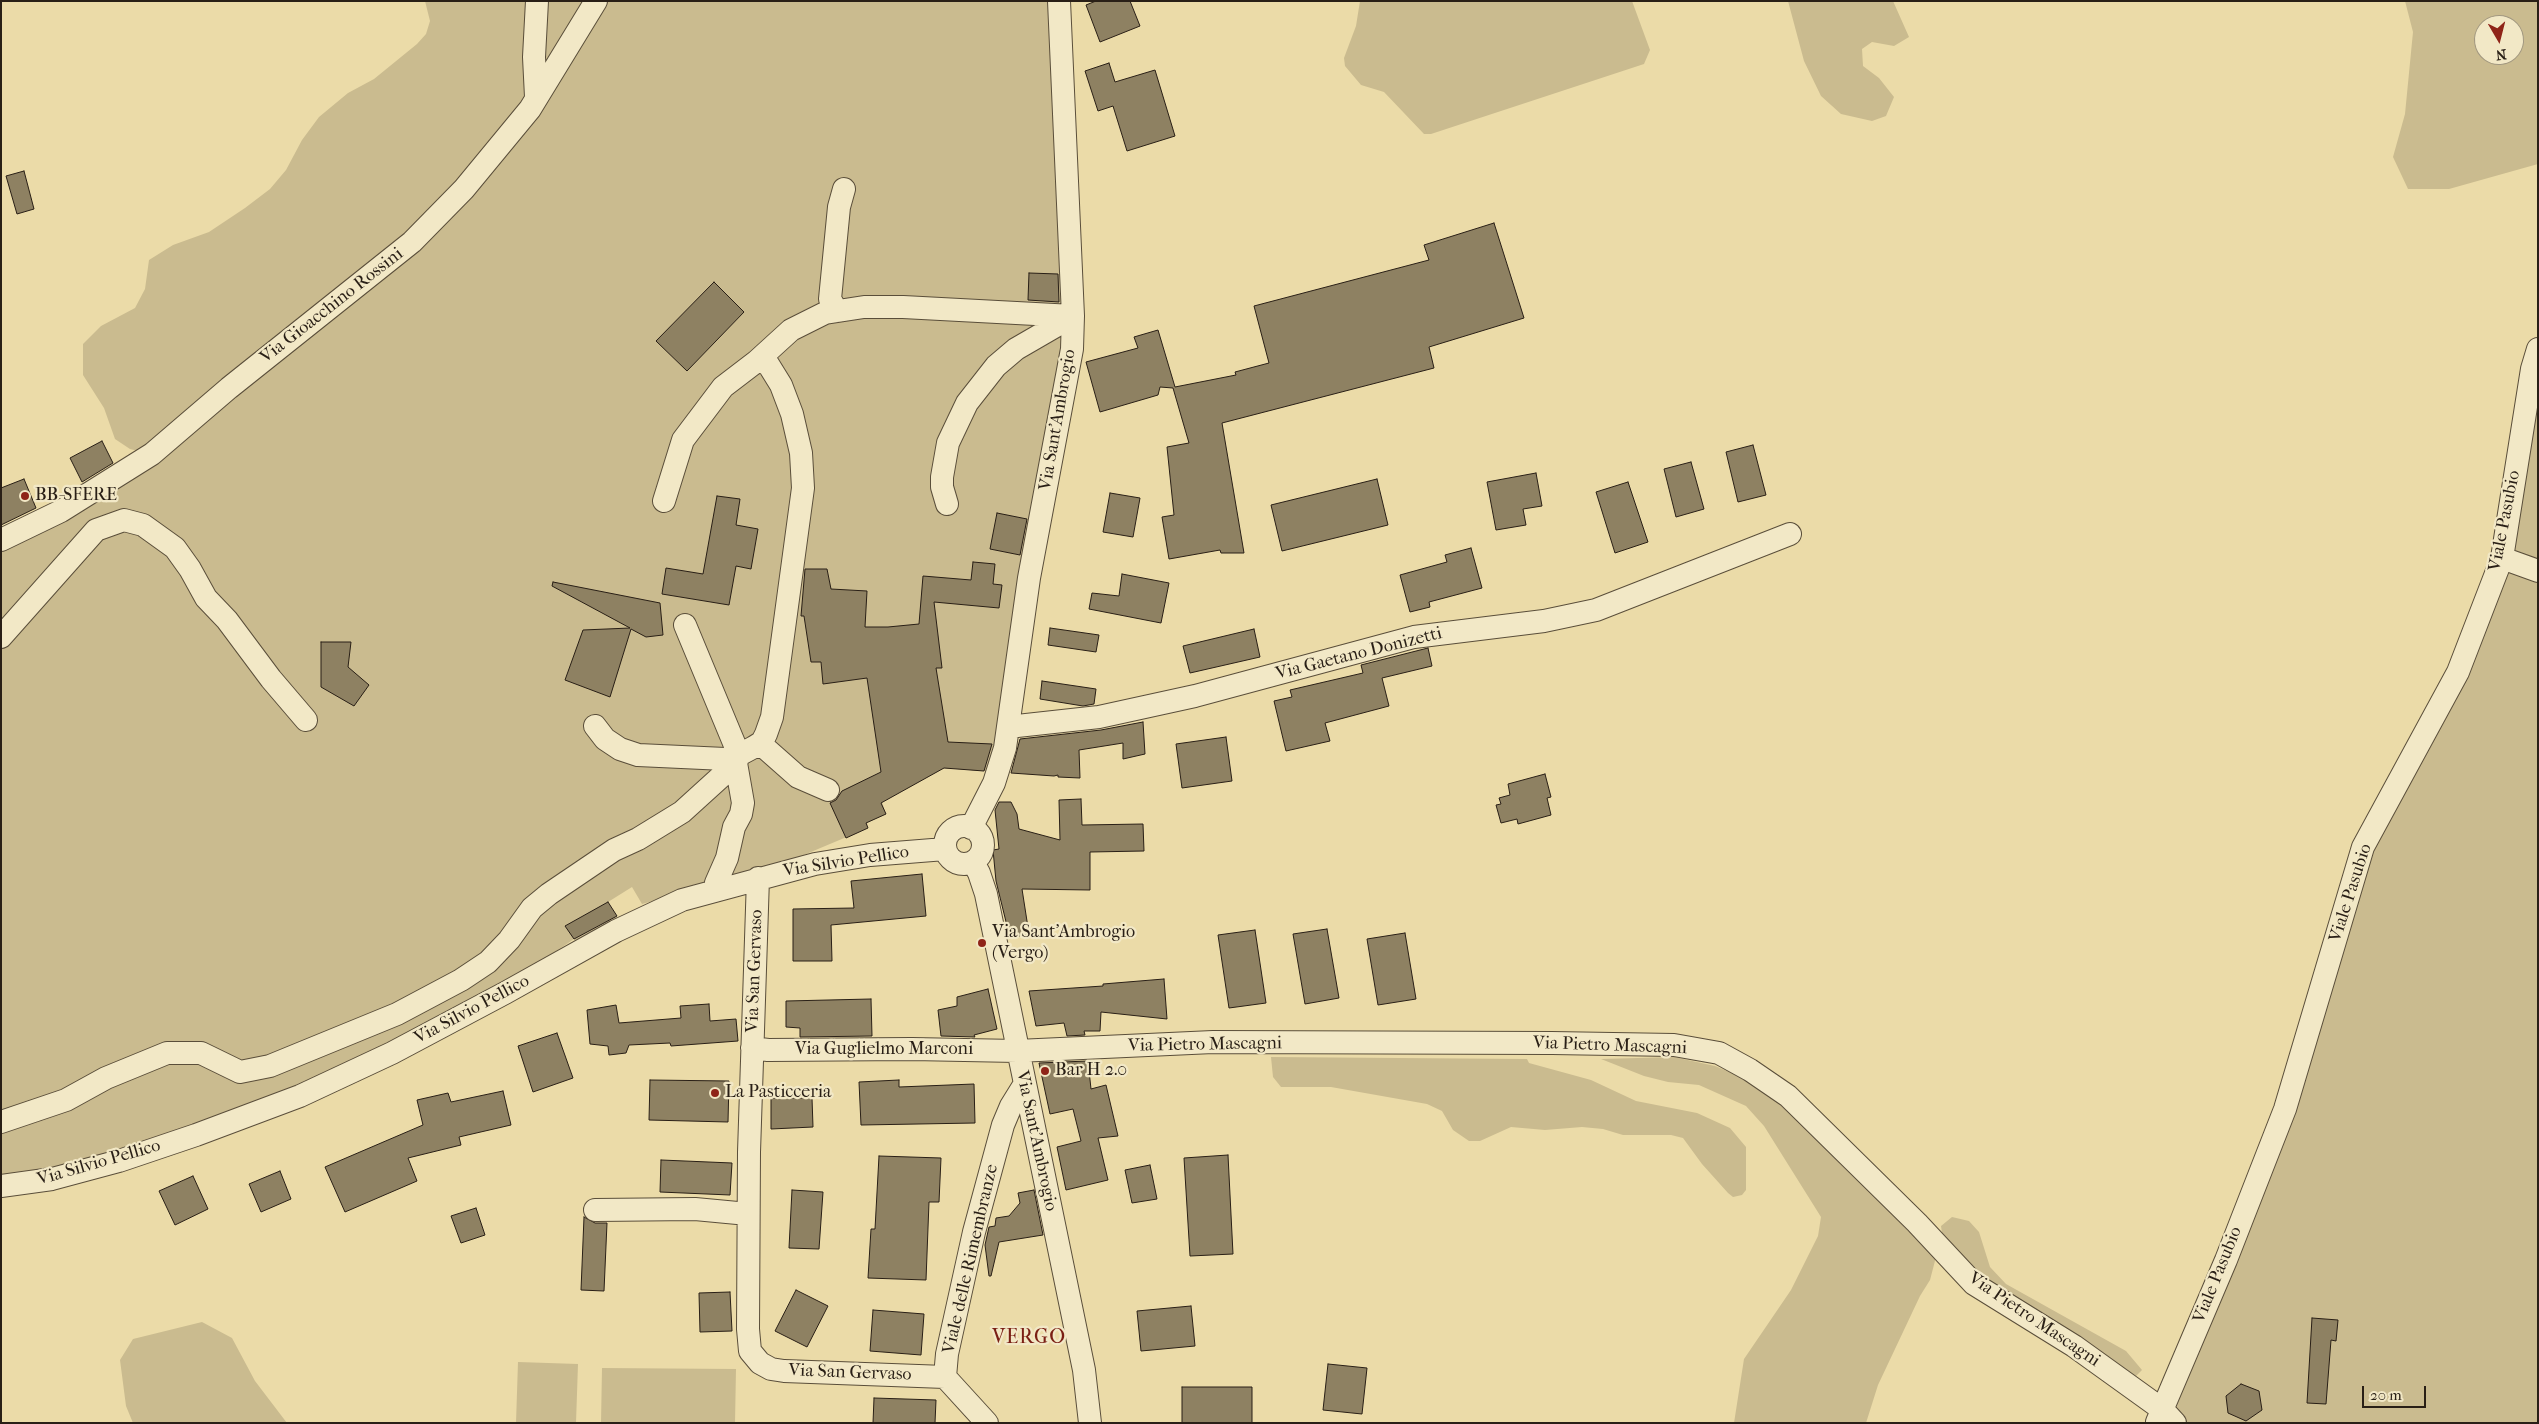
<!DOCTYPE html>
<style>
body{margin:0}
#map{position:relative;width:2539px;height:1424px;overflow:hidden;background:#ebdba8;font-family:"IM FELL French Canon",serif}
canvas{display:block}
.frame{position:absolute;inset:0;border:2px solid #291f16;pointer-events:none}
.north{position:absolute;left:2474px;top:15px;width:50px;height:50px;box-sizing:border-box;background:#f2e8c6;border:1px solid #a29880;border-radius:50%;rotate:172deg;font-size:14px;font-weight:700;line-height:20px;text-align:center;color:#291f16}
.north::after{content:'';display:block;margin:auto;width:18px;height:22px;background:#8f2418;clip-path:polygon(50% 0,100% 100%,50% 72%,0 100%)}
.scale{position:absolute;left:2362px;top:1386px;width:64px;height:22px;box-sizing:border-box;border:2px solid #291f16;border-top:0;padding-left:6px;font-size:15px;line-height:18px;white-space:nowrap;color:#291f16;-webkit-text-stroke:4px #f2e8c6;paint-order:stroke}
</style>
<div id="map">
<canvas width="2539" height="1424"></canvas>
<div class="frame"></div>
<div class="north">N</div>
<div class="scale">20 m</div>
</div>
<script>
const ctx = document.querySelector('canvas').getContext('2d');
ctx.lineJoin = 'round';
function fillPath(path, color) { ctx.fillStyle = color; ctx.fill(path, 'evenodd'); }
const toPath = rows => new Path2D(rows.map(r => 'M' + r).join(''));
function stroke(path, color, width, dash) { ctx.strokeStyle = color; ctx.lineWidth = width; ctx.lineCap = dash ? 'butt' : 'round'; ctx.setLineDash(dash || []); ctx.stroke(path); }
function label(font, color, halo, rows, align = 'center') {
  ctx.font = font + ' "IM FELL French Canon",serif'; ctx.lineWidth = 4.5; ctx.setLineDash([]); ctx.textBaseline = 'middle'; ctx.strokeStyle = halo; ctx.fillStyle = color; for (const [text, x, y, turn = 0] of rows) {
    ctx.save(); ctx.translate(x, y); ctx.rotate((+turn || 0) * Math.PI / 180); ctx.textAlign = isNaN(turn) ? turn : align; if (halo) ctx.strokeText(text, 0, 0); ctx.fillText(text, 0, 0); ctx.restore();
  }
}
const green = toPath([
 [425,1,1051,1,1069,334,992,772,944,768,882,802,886,814,867,823,868,828,799,857,723,881,642,904,632,887,608,902,618,918,577,943,574,939,527,971,375,1049,284,1092,205,1124,53,1171,1,1177,1,540,151,454,130,449,115,439,104,408,83,375,83,344,101,326,135,308,145,289,149,260,173,245,209,232,245,208,270,189,286,170,302,140,319,117,348,93,374,79,417,44,426,34,430,21],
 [1360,1,1632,1,1650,50,1644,64,1431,134,1424,134,1384,92,1361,85,1345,66,1344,58,1356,26],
 [1788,1,1893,1,1909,37,1894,46,1872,42,1862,49,1863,66,1879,78,1894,97,1886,116,1872,121,1841,114,1821,96,1804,61],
 [2405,1,2538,1,2538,164,2449,189,2408,189,2393,157,2405,114,2413,32],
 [2484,25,2514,25,2514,55,2484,55],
 [2538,403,2538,1423,2189,1423,2173,1413,2295,1113,2373,851,2468,676],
 [1271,1057,1527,1059,1529,1063,1591,1080,1636,1101,1697,1113,1730,1128,1746,1147,1746,1190,1742,1195,1733,1197,1728,1193,1702,1164,1683,1138,1671,1135,1623,1135,1603,1129,1582,1127,1545,1130,1511,1127,1480,1141,1469,1141,1453,1130,1442,1111,1427,1104,1331,1087,1281,1087,1273,1077],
 [1674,1057,1715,1066,1756,1083,1796,1112,1936,1257,1930,1280,1920,1296,1878,1385,1866,1423,1734,1423,1744,1359,1791,1290,1818,1236,1821,1217,1764,1126,1746,1106,1699,1085,1668,1082,1644,1076,1601,1059],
 [1952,1217,1969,1221,1979,1232,1990,1267,2006,1284,2126,1351,2142,1370,2132,1380,1979,1283,1944,1247,1941,1226],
 [202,1322,232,1338,255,1381,287,1423,133,1423,126,1406,120,1360,133,1339],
 [518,1362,578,1364,576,1423,516,1423],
 [602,1368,736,1369,735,1423,601,1423]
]);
const building = toPath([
 [1096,1,1130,1,1140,26,1100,42,1086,5,1096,1],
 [1109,63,1115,82,1155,70,1175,136,1127,151,1113,106,1098,111,1085,71,1109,63],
 [24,171,34,209,17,214,6,176,24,171],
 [1494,223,1524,318,1429,347,1434,368,1222,423,1244,553,1221,553,1220,550,1169,559,1162,517,1174,515,1167,447,1189,443,1173,388,1160,387,1158,395,1100,412,1086,362,1138,348,1134,337,1158,330,1175,387,1236,375,1235,372,1269,363,1254,306,1429,260,1424,245,1494,223],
 [1029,273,1058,274,1059,302,1028,300,1029,273],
 [714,282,744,312,687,371,656,341,714,282],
 [102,441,113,463,82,482,70,458,102,441],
 [1753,445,1766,495,1738,502,1726,452,1753,445],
 [1691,462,1704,509,1676,517,1664,469,1691,462],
 [1536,473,1542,506,1523,509,1526,525,1496,530,1487,482,1536,473],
 [24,479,36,508,1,525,1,488,24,479],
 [1377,479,1388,525,1282,551,1271,505,1377,479],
 [1628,482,1648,542,1615,553,1596,492,1628,482],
 [1110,493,1140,498,1133,537,1103,532,1110,493],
 [717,496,740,499,736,525,758,529,751,569,736,566,729,605,662,594,666,568,703,574,717,496],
 [997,513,1027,519,1020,555,990,549,997,513],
 [1471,548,1482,588,1429,602,1430,607,1410,612,1400,575,1447,562,1445,555,1471,548],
 [973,562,995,564,993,584,1002,585,999,608,934,602,942,668,936,668,948,742,992,744,984,771,944,768,881,803,886,814,866,823,868,828,846,838,830,803,836,800,842,791,881,772,867,678,823,684,821,662,811,662,804,616,801,616,805,569,827,569,831,589,867,591,865,627,888,627,919,624,923,576,971,580,973,562],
 [1122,574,1169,583,1161,623,1089,609,1092,593,1119,596,1122,574],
 [553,582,660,603,663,635,646,637,631,629,610,697,565,680,583,630,630,628,552,586,553,582],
 [1050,628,1099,635,1096,652,1048,645,1050,628],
 [1254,629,1260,657,1190,673,1183,646,1254,629],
 [321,642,351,642,348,667,369,685,354,706,321,687,321,642],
 [1428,648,1432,666,1382,678,1389,706,1325,723,1330,741,1286,751,1274,701,1292,697,1290,690,1363,673,1361,665,1428,648],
 [1042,681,1096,689,1094,704,1083,706,1040,699,1042,681],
 [1143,722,1145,754,1123,759,1123,743,1079,750,1080,778,1058,777,1058,775,1054,776,1011,773,1020,739,1101,730,1143,722],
 [1226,737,1232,781,1182,788,1176,744,1226,737],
 [1545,774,1551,797,1547,798,1551,815,1518,824,1517,819,1501,823,1496,805,1501,804,1499,798,1510,795,1508,784,1545,774],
 [1081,799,1082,825,1143,824,1144,851,1090,852,1090,890,1022,889,1029,934,1010,938,996,881,993,850,999,849,995,810,999,802,1011,802,1017,814,1019,829,1060,840,1059,800,1081,799],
 [922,874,926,916,831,925,832,961,793,961,793,909,854,908,851,881,922,874],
 [608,902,617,916,574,939,565,926,608,902],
 [1327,929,1339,998,1305,1004,1293,934,1327,929],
 [1255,930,1266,1003,1229,1008,1218,935,1255,930],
 [1405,933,1416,999,1378,1005,1367,939,1405,933],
 [1164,979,1167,1019,1101,1012,1100,1031,1084,1031,1085,1035,1067,1036,1064,1023,1036,1026,1029,991,1103,986,1103,984,1164,979],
 [988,989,997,1029,974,1035,975,1037,941,1036,938,1010,957,1006,957,997,988,989],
 [871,999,872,1036,800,1037,800,1028,786,1027,786,1001,871,999],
 [709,1004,710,1021,736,1019,738,1041,671,1046,670,1043,629,1045,626,1053,609,1055,608,1046,590,1044,587,1010,616,1005,619,1023,681,1018,680,1006,709,1004],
 [557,1033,573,1078,533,1092,518,1046,557,1033],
 [1088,1061,1091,1089,1106,1085,1118,1136,1098,1138,1108,1180,1066,1190,1057,1147,1081,1141,1073,1109,1050,1114,1039,1063,1088,1061],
 [650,1080,729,1081,728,1122,649,1120,650,1080],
 [899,1080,899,1087,974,1084,975,1123,861,1125,859,1082,899,1080],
 [503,1091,511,1125,459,1137,461,1145,408,1158,417,1181,345,1212,325,1167,423,1125,417,1100,448,1093,451,1102,503,1091],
 [771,1098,812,1098,813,1127,771,1129,771,1098],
 [1228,1155,1233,1254,1190,1256,1184,1158,1228,1155],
 [879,1156,941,1158,939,1202,929,1202,926,1280,868,1278,871,1229,875,1229,879,1156],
 [661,1160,732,1163,730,1195,660,1192,661,1160],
 [1150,1165,1157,1199,1132,1203,1125,1170,1150,1165],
 [280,1171,291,1199,261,1212,249,1184,280,1171],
 [193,1176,208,1209,175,1225,159,1191,193,1176],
 [792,1190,823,1192,819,1249,789,1248,792,1190],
 [1034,1190,1043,1235,999,1242,991,1276,989,1276,985,1245,989,1227,995,1226,996,1218,1009,1216,1020,1203,1018,1193,1034,1190],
 [476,1208,485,1235,461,1243,451,1216,476,1208],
 [584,1217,595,1223,607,1223,604,1291,581,1290,584,1217],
 [796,1290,828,1306,807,1347,775,1331,796,1290],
 [730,1292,732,1331,700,1332,699,1293,730,1292],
 [1191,1306,1195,1346,1141,1351,1137,1311,1191,1306],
 [873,1310,924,1314,921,1355,870,1351,873,1310],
 [2312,1318,2338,1320,2336,1341,2331,1340,2326,1404,2307,1403,2312,1318],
 [1328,1364,1367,1368,1362,1414,1323,1410,1328,1364],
 [2241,1384,2259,1391,2262,1410,2246,1421,2228,1413,2226,1396,2241,1384],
 [1182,1387,1252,1387,1252,1423,1182,1423,1182,1387],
 [874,1398,936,1400,935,1423,873,1423,874,1398]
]);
const minor = toPath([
 [536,97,534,57,537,1],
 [837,311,830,299,839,207,844,189],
 [757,361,791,330,825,313,864,307,903,307,1073,316,1016,349,996,366,967,403,948,443,942,477,942,487,947,504],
 [664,501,683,440,723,387,757,361,768,364,781,385,792,414,801,453,803,488,772,717,766,734,762,742,754,747],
 [1,540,61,511,152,454,229,388,412,242,464,189,530,109,596,1],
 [2502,558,2538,571],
 [1,637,96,530,124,520,143,525,175,548,190,569,206,598,227,620,271,679,306,720],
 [595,726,605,739,620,749,638,755,725,759,739,755,685,625],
 [1008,727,1099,717,1195,696,1414,637,1544,621,1596,610,1790,534],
 '945 845a19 19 0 1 1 38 0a19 19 0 1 1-38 0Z',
 [971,828,994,783,1005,748,1029,578,1072,349,1073,316,1059,1],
 [973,862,979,873,986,894,1084,1370,1090,1423],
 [758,878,749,1152,748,1329,750,1351,760,1363,771,1369,784,1371,945,1377],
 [716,883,727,858,734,827,741,814,743,803,736,763,739,755,754,747,764,747,798,777,828,790],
 [752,1048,768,1050,912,1049,1017,1051,1213,1042,1552,1043,1674,1045,1719,1053,1750,1070,1788,1096,1917,1223,1974,1284,2074,1346,2163,1410,2175,1423],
 [1,1122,66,1100,106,1078,167,1053,201,1053,240,1072,270,1066,397,1014,461,980,488,962,509,940,532,908,549,894,614,850,638,839,682,812,736,763],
 [1,1186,52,1179,119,1161,196,1135,300,1096,392,1053,505,993,616,931,682,900,815,864,870,855,945,849],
 [595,1210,695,1209,748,1214],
 [2157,1422,2226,1260,2285,1109,2363,847,2458,672,2502,558,2532,369,2538,349],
 [987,1423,945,1377,947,1354,974,1232,1003,1125,1011,1106,1024,1085]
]);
const markers = [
 [25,496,5,"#8f2418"],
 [982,943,5,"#8f2418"],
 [1045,1071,5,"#8f2418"],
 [715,1093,5,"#8f2418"]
];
const streetNames = [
 ["Via Gioacchino Rossini",332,306,-38],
 ["Via Sant'Ambrogio",1058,420,-80],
 ["Viale Pasubio",2505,521,-79],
 ["Via Gaetano Donizetti",1359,654,-14],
 ["Via Silvio Pellico",846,862,-9],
 ["Viale Pasubio",2351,893,-72],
 ["Via San Gervaso",755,971,-88],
 ["Via Silvio Pellico",472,1010,-28],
 ["Via Pietro Mascagni",1205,1045,-1],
 ["Via Pietro Mascagni",1610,1046,2],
 ["Via Guglielmo Marconi",884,1050],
 ["Via Sant'Ambrogio",1036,1141,78],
 ["Via Silvio Pellico",99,1163,-16],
 ["Viale delle Rimembranze",971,1259,-77],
 ["Viale Pasubio",2218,1275,-68],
 ["Via Pietro Mascagni",2034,1320,34],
 ["Via San Gervaso",850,1373,2]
];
const poiNames = [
 ["BB-SFERE",35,496],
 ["Via Sant'Ambrogio",992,933],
 ["(Vergo)",992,954],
 ["Bar H 2.0",1055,1071],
 ["La Pasticceria",725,1093]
];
const quarterNames = [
 ["VERGO",1029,1338]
];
fillPath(green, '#cabb8f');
fillPath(building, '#8e8162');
stroke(building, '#291f16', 1);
stroke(minor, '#5a4e3a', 24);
stroke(minor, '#f2e8c6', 22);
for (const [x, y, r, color] of markers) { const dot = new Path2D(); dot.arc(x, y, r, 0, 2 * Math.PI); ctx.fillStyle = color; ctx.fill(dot); stroke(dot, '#f2e8c6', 2); }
label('18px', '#291f16', '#f2e8c6', streetNames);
label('18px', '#291f16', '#f2e8c6', poiNames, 'left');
ctx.letterSpacing = '1px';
label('20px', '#7a1f14', '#f2e8c6', quarterNames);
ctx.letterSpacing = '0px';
</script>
